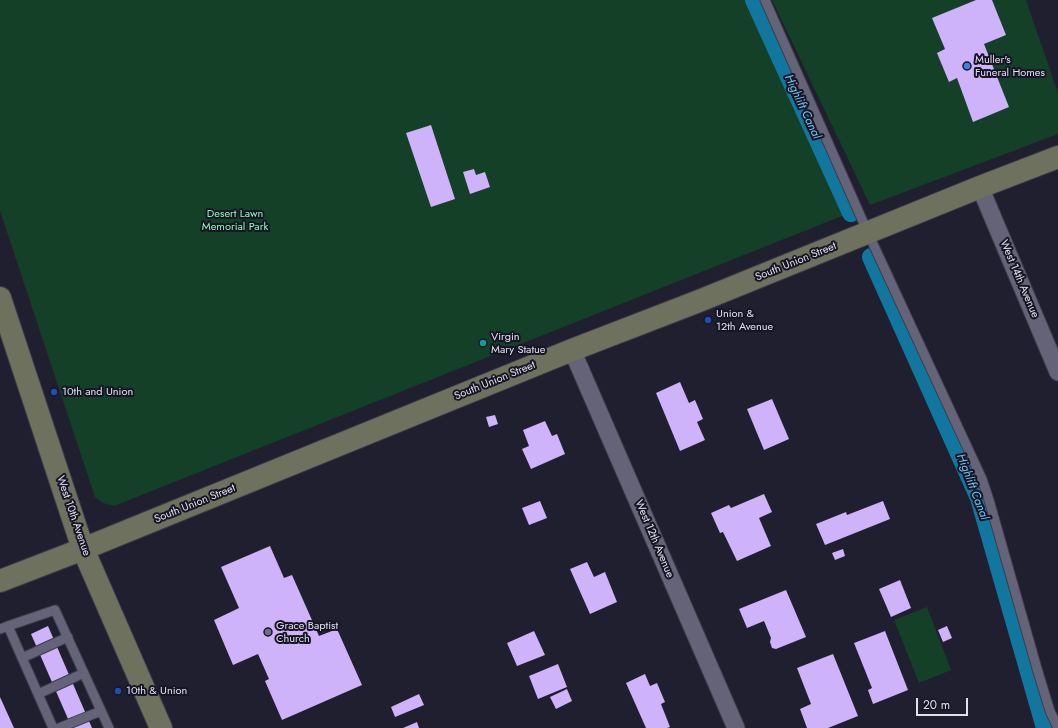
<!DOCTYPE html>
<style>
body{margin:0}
#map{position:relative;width:1058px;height:728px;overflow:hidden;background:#201f2f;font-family:Jost,sans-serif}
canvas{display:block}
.scale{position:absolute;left:916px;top:698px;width:52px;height:18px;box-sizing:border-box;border:2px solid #e0e0eb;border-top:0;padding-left:5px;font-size:12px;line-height:14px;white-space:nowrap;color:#e0e0eb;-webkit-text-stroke:3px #171525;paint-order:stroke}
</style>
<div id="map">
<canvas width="1058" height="728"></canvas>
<div class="scale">20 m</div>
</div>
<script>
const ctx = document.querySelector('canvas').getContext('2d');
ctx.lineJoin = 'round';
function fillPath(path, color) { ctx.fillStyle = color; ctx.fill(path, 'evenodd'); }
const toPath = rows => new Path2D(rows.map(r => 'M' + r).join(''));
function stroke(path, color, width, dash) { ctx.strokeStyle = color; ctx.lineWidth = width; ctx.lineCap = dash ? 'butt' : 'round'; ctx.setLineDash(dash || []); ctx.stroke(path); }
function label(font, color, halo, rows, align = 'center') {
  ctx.font = font + ' Jost,sans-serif'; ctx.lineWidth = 4; ctx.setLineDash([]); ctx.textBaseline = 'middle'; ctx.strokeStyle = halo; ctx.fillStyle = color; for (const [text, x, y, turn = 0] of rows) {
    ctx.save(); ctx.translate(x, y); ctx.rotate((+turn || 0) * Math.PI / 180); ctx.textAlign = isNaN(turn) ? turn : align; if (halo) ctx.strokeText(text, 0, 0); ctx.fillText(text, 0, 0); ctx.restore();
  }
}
const green = toPath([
 [0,0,755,0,852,212,114,506,103,503,95,497,0,211],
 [772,0,1026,0,1058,93,1058,134,870,205],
 [927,607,951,670,919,683,894,620]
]);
const canal = toPath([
 [754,0,851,213],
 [871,257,979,498,1045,728]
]);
const building = toPath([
 [976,0,992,0,1006,35,984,44,1009,107,973,122,957,78,949,82,937,53,945,49,932,18],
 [431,125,455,199,431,207,406,133],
 [474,169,476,175,485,172,490,187,470,194,463,172],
 [680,382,689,403,695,400,703,419,697,422,705,440,680,451,656,393],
 [772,399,789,439,764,450,747,409],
 [495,415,498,424,489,427,486,417],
 [545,421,552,436,557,434,565,454,531,469,522,449,529,446,523,430],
 [764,494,772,512,759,518,771,546,737,561,723,532,720,533,711,513,729,505,731,508],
 [540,501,547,518,529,525,522,508],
 [883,501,890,519,825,545,816,524,846,512,847,515],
 [270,546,284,578,292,575,319,636,337,629,362,685,282,720,265,681,269,679,258,654,233,665,214,620,239,608,221,567],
 [843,549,845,556,835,560,832,553],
 [587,562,594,577,605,572,617,602,590,614,570,569],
 [900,580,911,608,891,617,879,589],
 [786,590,806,637,776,649,772,648,770,642,771,638,764,621,747,628,739,609],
 [48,626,92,728,72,728,31,634],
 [947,626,952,638,943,642,938,630],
 [534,631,545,655,517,666,507,643],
 [885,631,908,690,873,704,868,690,872,688,854,643],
 [833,654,858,716,828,728,807,728,800,709,811,704,797,668],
 [558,664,567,687,538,699,529,676],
 [645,674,650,686,657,683,665,702,661,704,670,727,667,728,646,728,626,683],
 [567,689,572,701,556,709,550,697],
 [419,694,424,705,395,717,391,707],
 [0,697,14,728,0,728],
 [417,722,419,728,403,728]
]);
const lane = toPath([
 [765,0,868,233,982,479,989,500,1038,672,1050,711,1058,728],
 [8,626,55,610,109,728],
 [0,629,8,626,53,728],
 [22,658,68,637],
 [38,694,84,673],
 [59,728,101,711]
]);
const street = toPath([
 [980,187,1058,372],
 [572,350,736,728]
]);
const secondary = toPath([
 [0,298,83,549,161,728],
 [0,581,83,549,572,350,699,301,980,187,1058,157]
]);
const markers = [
 [967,66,4,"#3f7fe0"],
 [708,320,4,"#1a4fb4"],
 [483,343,4,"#0f9aa8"],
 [54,392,4,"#1a4fb4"],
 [268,632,4,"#6b7280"],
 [118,691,4,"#1a4fb4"]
];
const poiNames = [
 ["Muller's",975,60],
 ["Funeral Homes",975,73],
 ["Union &",716,314],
 ["12th Avenue",716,327],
 ["Virgin",491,337],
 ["Mary Statue",491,350],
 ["10th and Union",62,392],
 ["Grace Baptist",276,626],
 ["Church",276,639],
 ["10th & Union",126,691]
];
const parkNames = [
 ["Desert Lawn",235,214],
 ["Memorial Park",235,227]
];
const streetNames = [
 ["South Union Street",796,262,-22],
 ["West 14th Avenue",1019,279,67],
 ["South Union Street",495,381,-22],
 ["South Union Street",195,504,-22],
 ["West 10th Avenue",73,516,71],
 ["West 12th Avenue",654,539,67]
];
const waterNames = [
 ["Highlift Canal",802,107,65],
 ["Highlift Canal",972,487,69]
];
fillPath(green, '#134026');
stroke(canal, '#12779f', 18);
fillPath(building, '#ceb2fa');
stroke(lane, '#3d3c4a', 11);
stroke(street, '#3d3c4a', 19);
stroke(secondary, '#3d3c4a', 24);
stroke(lane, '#646377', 9);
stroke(street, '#646377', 17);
stroke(secondary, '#6e715e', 22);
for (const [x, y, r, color] of markers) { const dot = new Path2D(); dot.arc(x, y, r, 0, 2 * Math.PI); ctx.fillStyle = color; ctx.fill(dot); stroke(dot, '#171525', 1.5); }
label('11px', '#e0e0eb', '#171525', poiNames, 'left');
label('11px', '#8ff7b5', '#171525', parkNames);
label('11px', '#e0e0eb', '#171525', streetNames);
label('italic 12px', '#70caf7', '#171525', waterNames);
</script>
